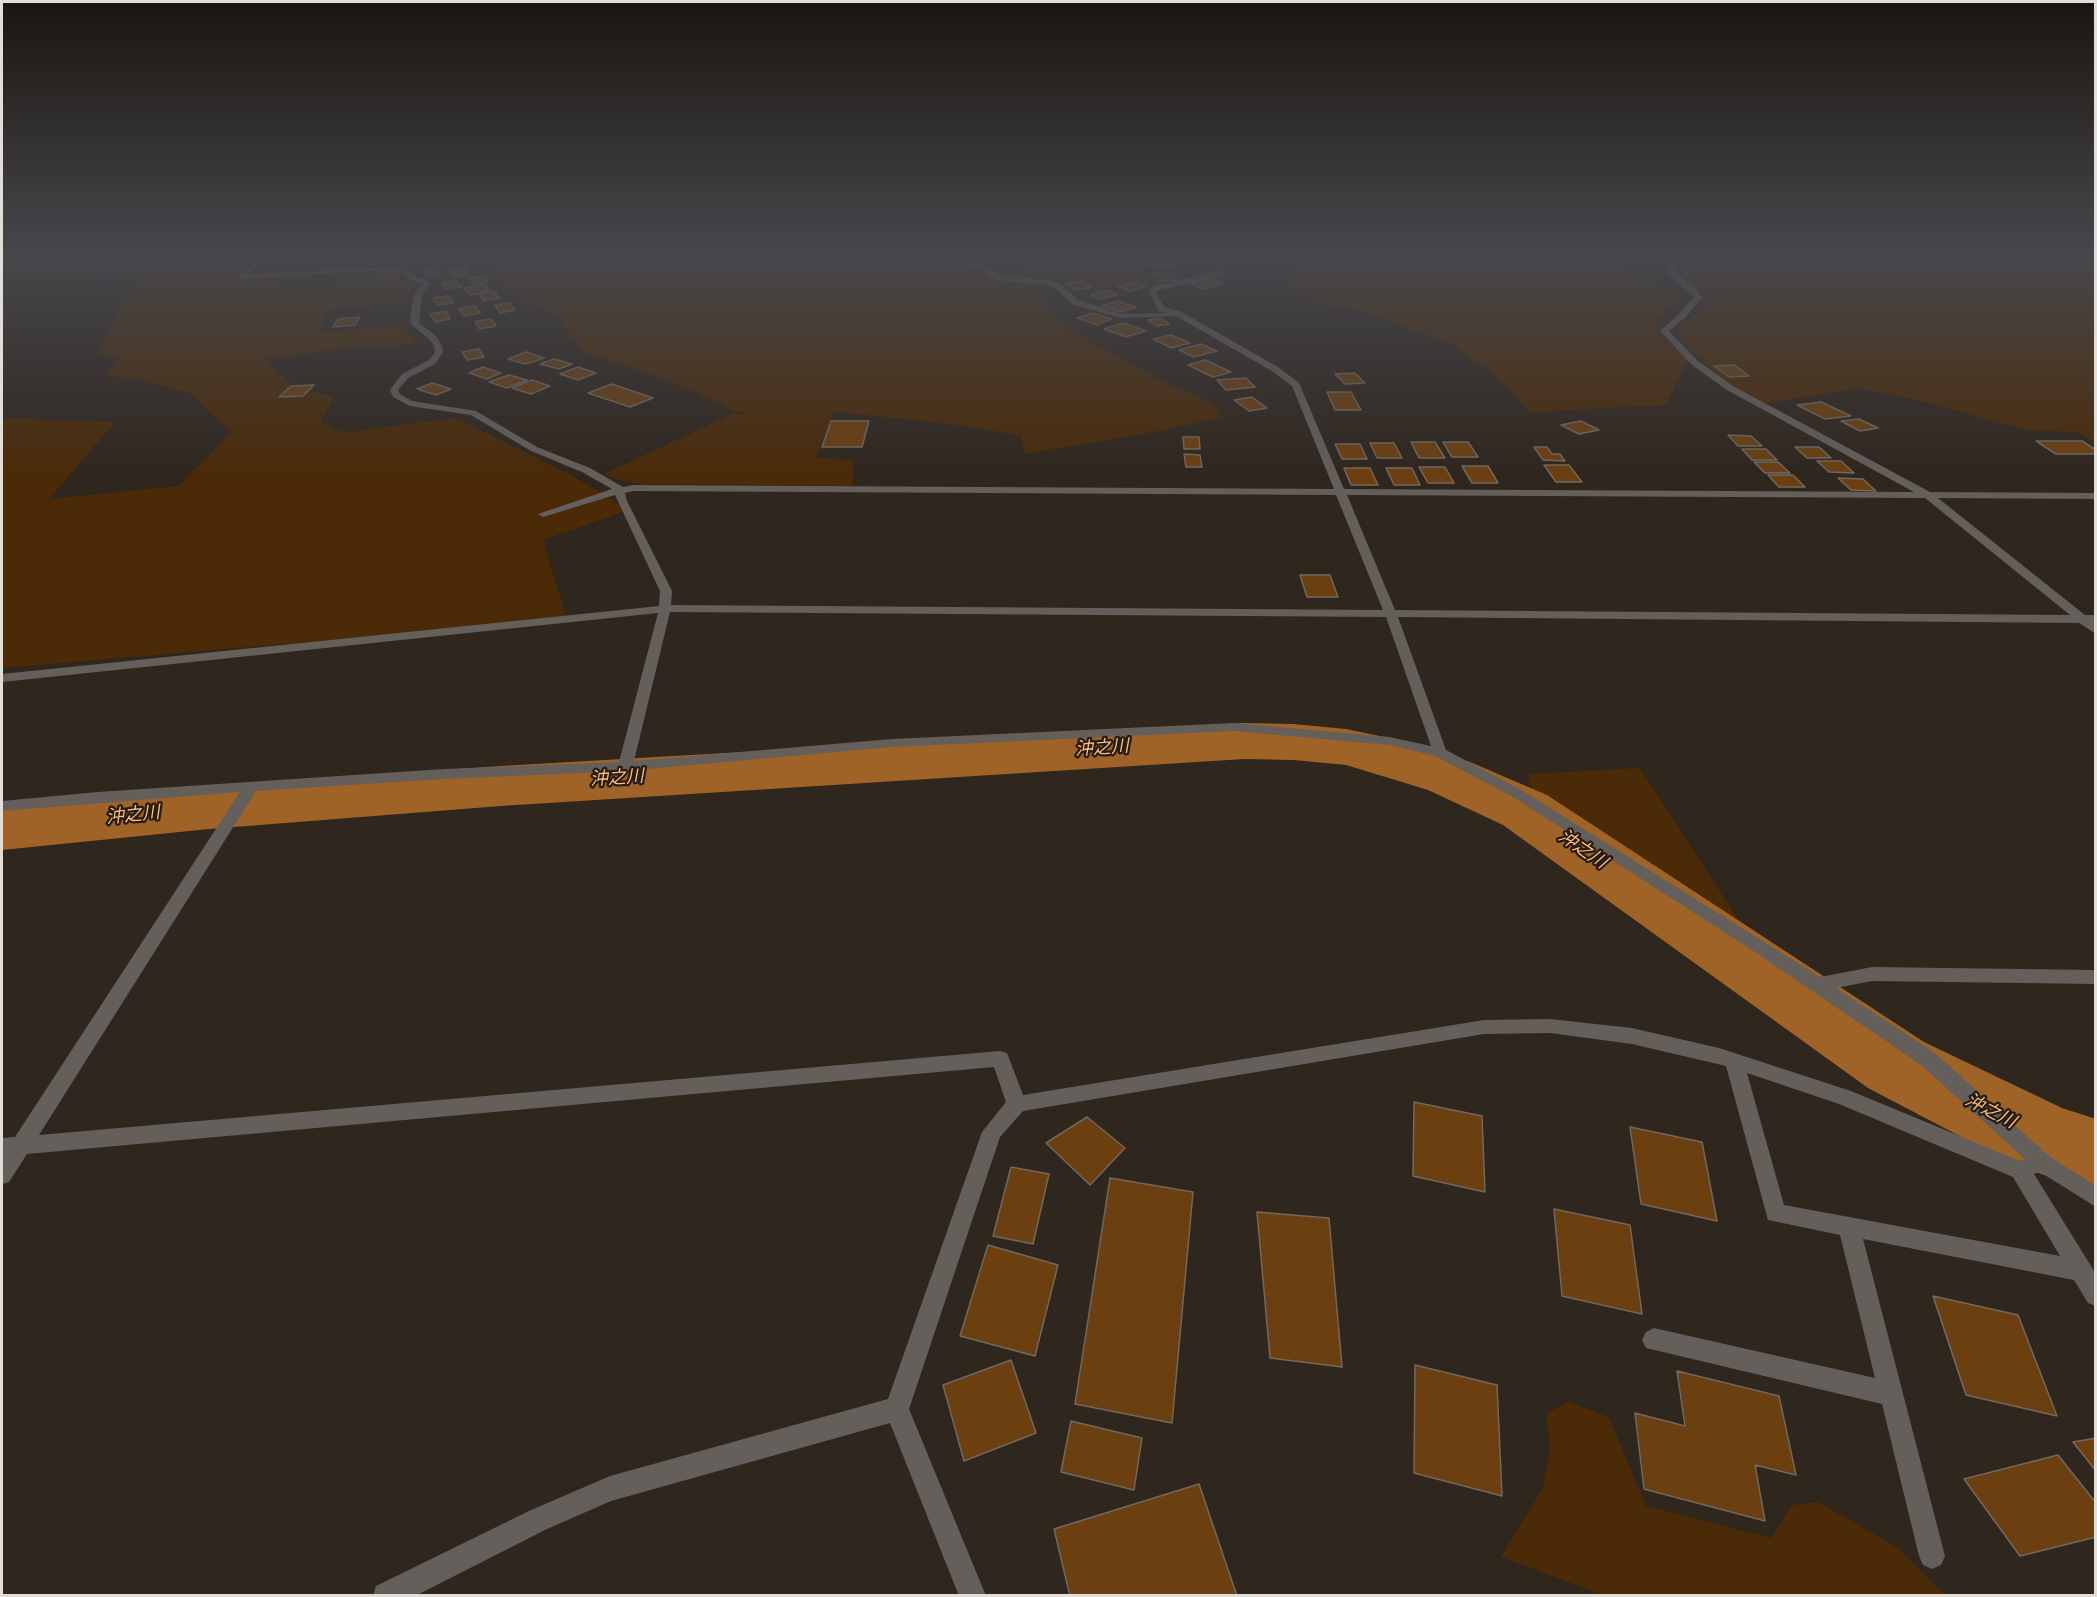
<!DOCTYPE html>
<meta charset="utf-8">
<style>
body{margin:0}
#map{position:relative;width:2097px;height:1597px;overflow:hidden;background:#2f261e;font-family:"Nunito Sans",sans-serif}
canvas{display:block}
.frame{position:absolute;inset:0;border:3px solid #e3ddd7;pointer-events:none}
</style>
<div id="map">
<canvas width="2097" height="1597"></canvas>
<div class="frame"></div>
</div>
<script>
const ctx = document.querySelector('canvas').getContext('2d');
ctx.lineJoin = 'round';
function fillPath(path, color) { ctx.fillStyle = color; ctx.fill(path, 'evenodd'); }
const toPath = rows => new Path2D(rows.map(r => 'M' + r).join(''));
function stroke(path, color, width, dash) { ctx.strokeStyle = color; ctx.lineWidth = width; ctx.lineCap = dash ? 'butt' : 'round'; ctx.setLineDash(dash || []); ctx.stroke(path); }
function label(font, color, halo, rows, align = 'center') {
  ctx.font = font + ' "Nunito Sans","Noto Sans JP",sans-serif'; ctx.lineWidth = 4.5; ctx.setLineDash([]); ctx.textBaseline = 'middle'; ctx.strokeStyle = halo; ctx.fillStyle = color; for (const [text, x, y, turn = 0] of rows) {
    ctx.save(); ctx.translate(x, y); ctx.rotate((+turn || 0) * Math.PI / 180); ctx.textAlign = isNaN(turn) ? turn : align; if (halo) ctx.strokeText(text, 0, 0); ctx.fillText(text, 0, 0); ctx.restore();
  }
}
const green = toPath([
 [2,256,256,256,236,280,290,276,276,285,298,287,407,280,415,287,404,301,325,311,321,332,402,325,416,344,326,350,265,359,297,390,334,396,321,422,339,431,357,431,455,418,573,476,629,510,543,540,567,620,2,668,2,418,115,422,49,499,179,486,231,432,189,392,137,379,102,375,120,359,98,353,121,305,139,278,113,273,2,281],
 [482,256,926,256,972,264,986,268,997,277,1009,270,1014,271,1027,262,1004,256,1156,256,1142,263,1148,284,1129,281,1112,287,1100,287,1082,280,1035,292,1064,327,1166,383,1214,404,1222,417,1159,431,1025,454,1021,435,935,422,834,412,816,457,854,461,852,486,640,484,618,480,604,474,732,414,753,414,735,411,669,381,584,352,559,319,504,287],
 [1273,256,1610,256,1632,276,1682,293,1658,321,1656,330,1688,360,1666,405,1530,412,1489,369,1467,358,1453,344,1363,312,1325,305,1285,281,1295,270],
 [1664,256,2095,256,2095,442,2077,432,2025,430,1931,403,1859,388,1762,404,1719,377,1677,337,1680,324,1698,312,1711,298,1679,277],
 [1640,768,1752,941,1532,789,1528,774],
 [1569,1402,1609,1417,1646,1506,1771,1538,1792,1505,1818,1502,1897,1547,1945,1595,1603,1595,1501,1557,1543,1488,1550,1450,1546,1413]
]);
const river = toPath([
 [1244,723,1293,724,1346,729,1389,738,1470,762,1547,795,1924,1042,2062,1108,2096,1119,2096,1193,2013,1164,1868,1088,1503,825,1428,790,1346,765,1293,760,1244,759,501,806,209,829,2,850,2,808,209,787,501,766,1244,723]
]);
const building = toPath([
 [428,256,424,263,409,264,412,257,428,256],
 [1169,263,1174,267,1154,269,1149,265,1169,263],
 [438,267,442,274,427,276,423,269,438,267],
 [466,268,470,275,455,277,451,271,466,268],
 [400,271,396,278,376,279,380,272,400,271],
 [1170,272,1178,280,1158,281,1151,273,1170,272],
 [483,276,488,282,473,284,469,278,483,276],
 [457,280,461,287,446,289,442,283,457,280],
 [1213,280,1223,284,1202,289,1191,284,1213,280],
 [1082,281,1093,287,1076,290,1065,284,1082,281],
 [1135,282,1146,286,1129,291,1118,286,1135,282],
 [484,285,490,291,470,295,464,288,484,285],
 [1107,290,1118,295,1101,299,1090,295,1107,290],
 [494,291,499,298,484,301,479,294,494,291],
 [449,296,453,303,438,305,433,298,449,296],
 [1117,301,1136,307,1121,312,1102,306,1117,301],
 [510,303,515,310,500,313,495,305,510,303],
 [475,306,480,313,464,316,459,309,475,306],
 [446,311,450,319,435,322,430,314,446,311],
 [1093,313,1112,319,1097,325,1077,318,1093,313],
 [360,317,355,325,333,327,338,319,360,317],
 [1161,318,1169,324,1156,326,1148,320,1161,318],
 [491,319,496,326,480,329,475,321,491,319],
 [1124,323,1146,331,1126,337,1104,329,1124,323],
 [1171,335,1190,343,1172,348,1153,339,1171,335],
 [1201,344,1217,351,1194,357,1179,350,1201,344],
 [479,349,484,357,467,360,462,352,479,349],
 [526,352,544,358,525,364,508,359,526,352],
 [554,359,572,364,559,369,540,364,554,359],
 [1205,360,1231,372,1213,377,1188,365,1205,360],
 [1734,365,1749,376,1729,377,1714,366,1734,365],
 [483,367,501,373,487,379,469,373,483,367],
 [578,367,596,373,578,380,560,374,578,367],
 [1355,373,1365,383,1345,384,1335,374,1355,373],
 [509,375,527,380,507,388,489,382,509,375],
 [1246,378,1255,387,1226,390,1217,380,1246,378],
 [532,380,550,386,531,394,512,388,532,380],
 [432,383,451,389,436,395,417,389,432,383],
 [612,384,653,398,630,407,588,393,612,384],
 [314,385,303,396,279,397,291,386,314,385],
 [1327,392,1351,392,1361,410,1335,410,1327,392],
 [1252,397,1267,408,1249,411,1234,400,1252,397],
 [1821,402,1851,416,1825,419,1797,405,1821,402],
 [1859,419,1878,428,1860,431,1841,421,1859,419],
 [831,421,869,421,862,447,822,447,831,421],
 [1581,421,1599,430,1579,434,1561,425,1581,421],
 [1728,435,1751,436,1762,446,1738,446,1728,435],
 [1183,437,1199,437,1200,449,1184,449,1183,437],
 [2036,441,2082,441,2096,450,2096,454,2056,454,2036,441],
 [1411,442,1435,442,1445,458,1419,458,1411,442],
 [1443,442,1468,442,1478,457,1452,457,1443,442],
 [1370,443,1394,443,1402,458,1377,458,1370,443],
 [1335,444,1360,444,1367,459,1342,459,1335,444],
 [1534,447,1547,447,1552,454,1560,454,1565,461,1543,460,1534,447],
 [1795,447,1819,447,1831,458,1807,458,1795,447],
 [1742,449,1766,449,1777,460,1752,460,1742,449],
 [1184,454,1200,455,1202,467,1186,467,1184,454],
 [1817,461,1841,461,1854,473,1829,472,1817,461],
 [1754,462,1778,462,1790,473,1765,473,1754,462],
 [1544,465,1569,465,1582,482,1556,482,1544,465],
 [1462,466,1488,466,1498,483,1472,483,1462,466],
 [1419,467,1445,467,1454,483,1428,483,1419,467],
 [1344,468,1370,468,1378,485,1351,485,1344,468],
 [1386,468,1412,468,1420,485,1394,485,1386,468],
 [1768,475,1793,475,1805,487,1779,487,1768,475],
 [1838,478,1863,479,1876,491,1851,490,1838,478],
 [1300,575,1330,575,1338,597,1307,597,1300,575],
 [1414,1102,1482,1116,1485,1192,1413,1176,1414,1102],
 [1087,1117,1125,1148,1090,1185,1046,1143,1087,1117],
 [1630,1127,1702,1142,1717,1221,1641,1204,1630,1127],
 [1011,1167,1049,1174,1033,1244,993,1236,1011,1167],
 [1110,1178,1193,1192,1172,1423,1075,1404,1110,1178],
 [1554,1209,1630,1225,1642,1314,1562,1296,1554,1209],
 [1257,1212,1329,1218,1342,1367,1270,1358,1257,1212],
 [988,1245,1058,1265,1035,1356,960,1336,988,1245],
 [1933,1296,2018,1315,2057,1416,1966,1395,1933,1296],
 [1011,1360,1036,1433,964,1461,943,1385,1011,1360],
 [1415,1365,1497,1385,1502,1496,1414,1473,1415,1365],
 [1677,1371,1779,1396,1796,1475,1755,1465,1765,1521,1644,1489,1635,1413,1685,1426,1677,1371],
 [1071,1421,1142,1438,1134,1490,1061,1472,1071,1421],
 [2096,1438,2096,1471,2073,1442,2096,1438],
 [2058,1455,2096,1503,2096,1537,2020,1556,1964,1479,2058,1455],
 [1199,1484,1237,1596,1070,1596,1054,1529,1199,1484]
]);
const path = toPath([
 [435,265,442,256]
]);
const minor = toPath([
 [259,256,265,256,249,274,407,266,413,275,430,283,422,295,419,323,435,335,442,345,443,352,435,364,408,378,398,390,400,394,412,401,476,411,537,447,590,468,623,487,633,485,1334,489,1292,386,1272,371,1176,316,1120,318,1072,304,1056,289,1049,285,1005,281,994,279,982,268,915,256,928,256,984,264,1000,275,1053,281,1062,285,1078,300,1121,314,1166,313,1158,311,1149,290,1154,286,1218,271,1218,268,1208,256,1214,256,1226,268,1224,274,1216,278,1159,290,1156,292,1164,307,1182,312,1278,367,1299,383,1344,489,1914,492,1727,390,1692,365,1660,331,1680,313,1694,297,1669,275,1670,261,1667,256,1673,256,1676,261,1677,274,1696,288,1702,297,1686,317,1669,331,1698,361,1733,386,1930,492,2096,493,2096,499,1938,498,2085,615,2096,615,2096,634,2079,623,1398,617,1446,750,1523,791,1820,977,1872,967,2096,970,2096,984,1872,981,1836,988,1935,1053,2049,1156,2096,1186,2096,1207,2040,1172,2034,1174,2096,1274,2096,1306,2088,1303,2074,1280,1863,1239,1945,1556,1941,1565,1932,1569,1923,1565,1919,1556,1882,1404,1646,1348,1642,1340,1646,1332,1654,1328,1875,1378,1840,1235,1768,1220,1726,1066,1632,1044,1550,1033,1484,1034,1023,1111,1000,1137,909,1409,986,1596,959,1596,890,1423,611,1501,547,1529,415,1596,373,1596,376,1586,529,1511,610,1476,888,1399,982,1132,1006,1102,994,1067,27,1154,9,1182,2,1184,2,1138,15,1137,240,792,2,811,2,801,98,792,444,769,619,762,658,613,2,682,2,674,659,606,660,591,615,495,543,517,538,514,612,489,582,472,531,451,471,415,410,406,393,397,390,390,402,374,429,360,435,352,434,345,429,339,411,324,410,315,414,295,422,284,407,278,403,269,240,279,240,275,259,256],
 [633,491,1336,495,1383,610,671,605,672,591,627,501,625,493,633,491],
 [1347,495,1925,498,2070,615,1395,610,1347,495],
 [670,612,1386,617,1431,746,1389,737,1234,723,892,739,634,761,670,612],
 [1234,731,1389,745,1435,756,1513,797,1746,946,1921,1065,2025,1159,2020,1161,1851,1091,1719,1048,1632,1028,1550,1019,1484,1020,1023,1095,1007,1053,1000,1051,39,1135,256,791,444,779,625,771,892,747,1234,731],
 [1747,1073,1839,1104,2013,1177,2060,1256,1784,1205,1747,1073]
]);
const waterNames = [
 ["沖之川",1102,749,-4],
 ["沖之川",617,779,-4],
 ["沖之川",133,816,-6],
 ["沖之川",1582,850,34],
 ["沖之川",1990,1112,27]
];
fillPath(green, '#4a2a07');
fillPath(river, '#9f6327');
fillPath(building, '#6c3f10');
stroke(building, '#73685f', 1.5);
stroke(path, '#736b64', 2, [1, 2]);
fillPath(minor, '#645f5b');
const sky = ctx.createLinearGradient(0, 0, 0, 479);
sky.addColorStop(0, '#1a1510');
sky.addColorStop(0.53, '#47474c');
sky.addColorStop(1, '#47474c00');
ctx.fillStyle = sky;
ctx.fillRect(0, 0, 2097, 479);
label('italic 18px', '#ffbb7f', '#251c14', waterNames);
</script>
